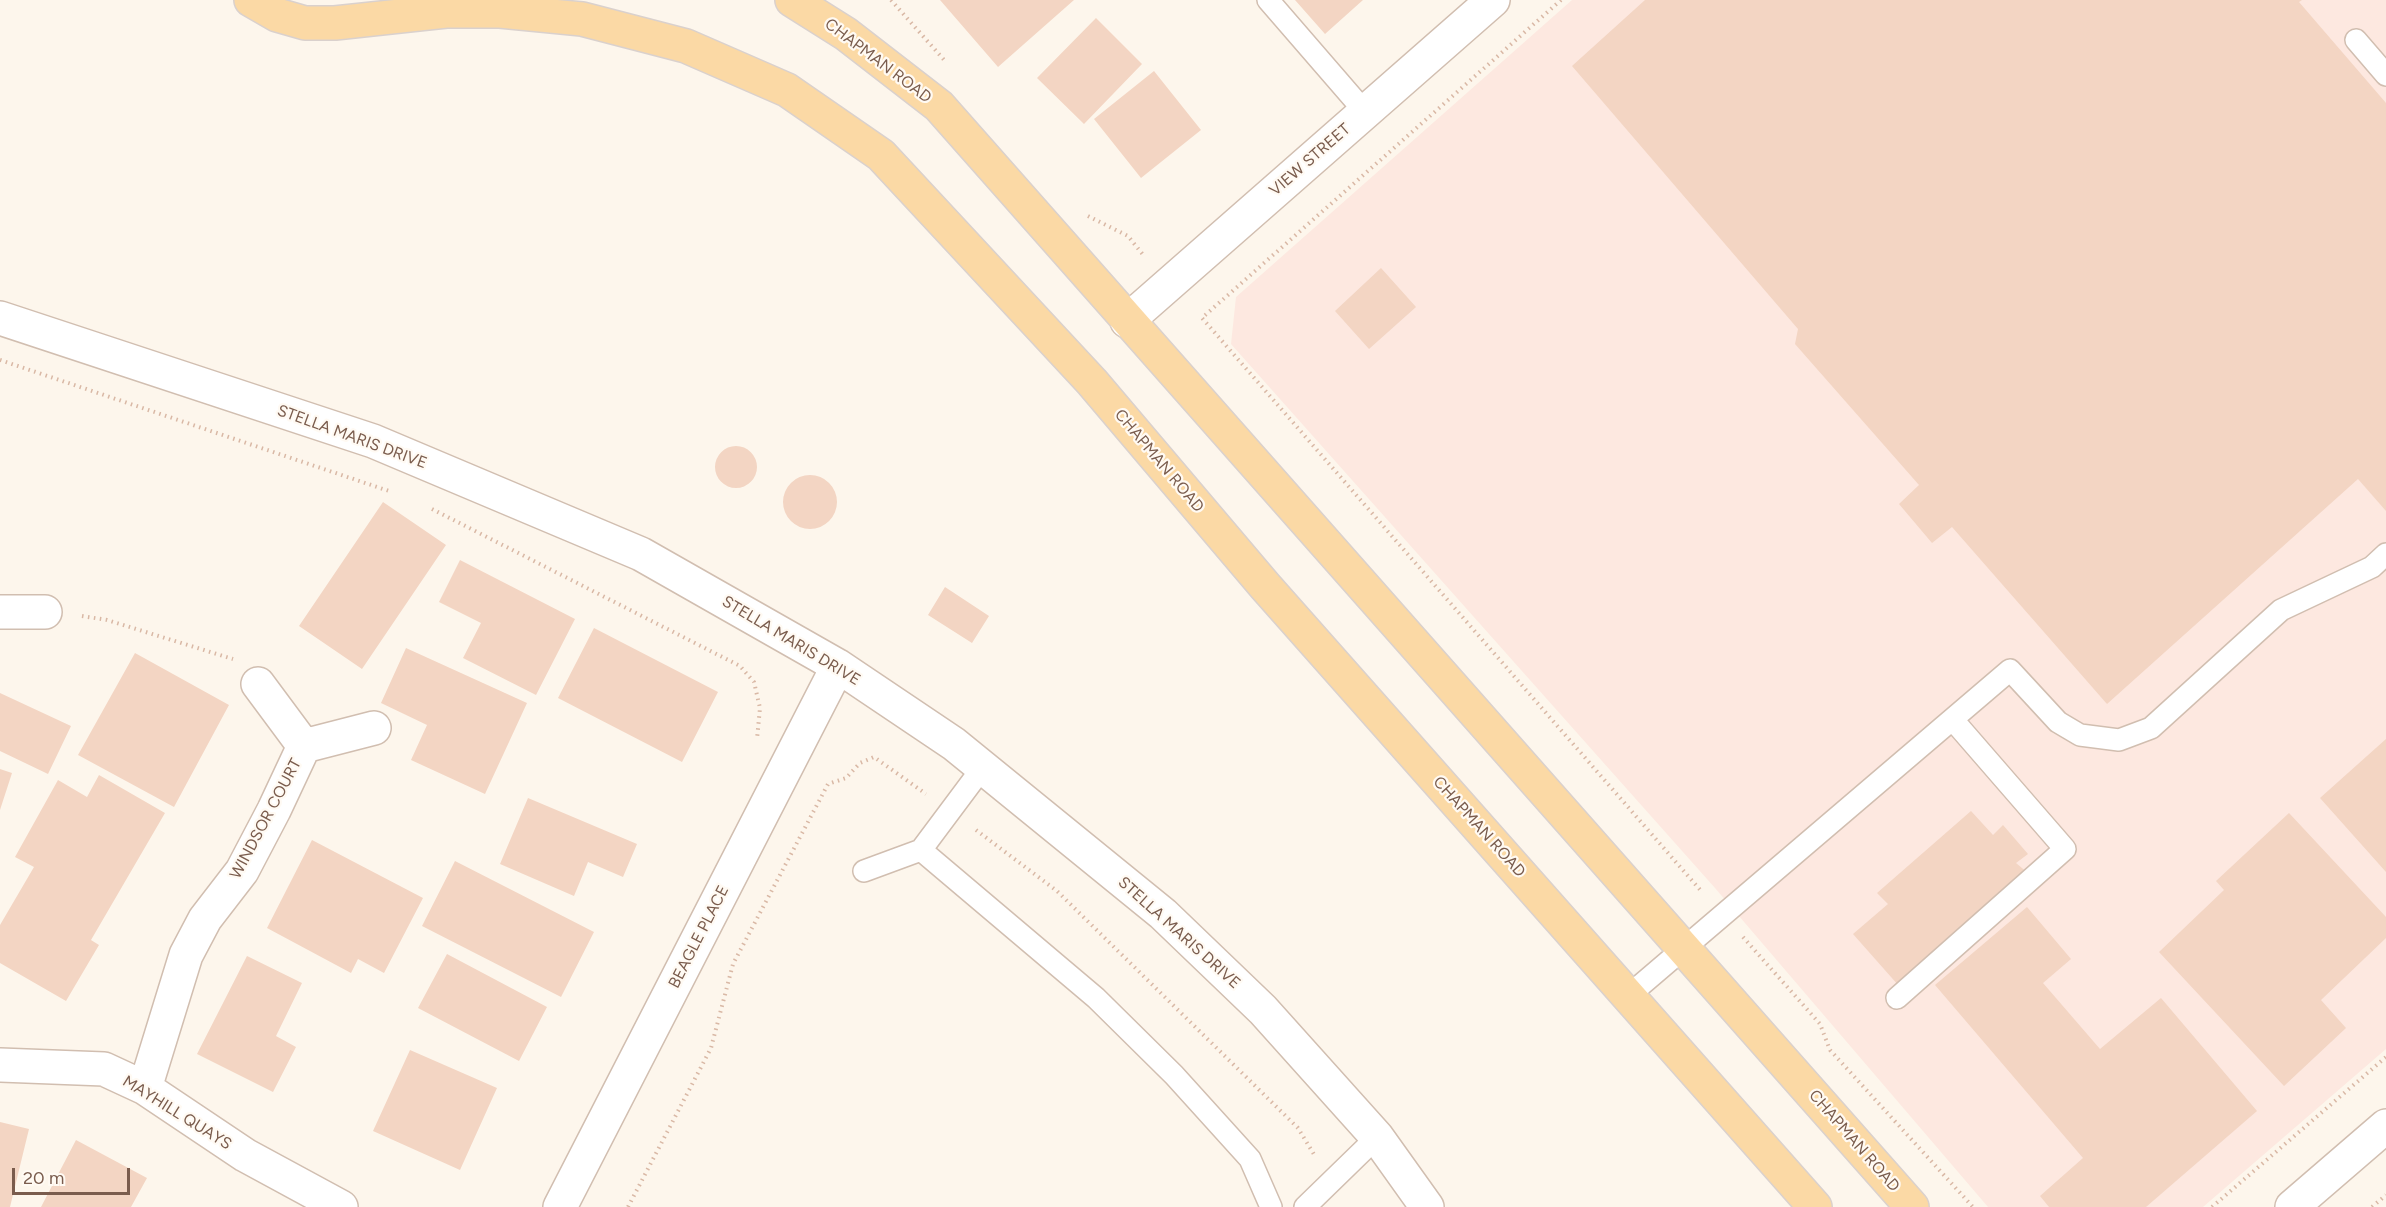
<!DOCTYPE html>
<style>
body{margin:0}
#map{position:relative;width:2386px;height:1207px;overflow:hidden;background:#fdf6ec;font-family:Figtree,sans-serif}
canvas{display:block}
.scale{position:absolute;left:12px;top:1168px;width:118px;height:27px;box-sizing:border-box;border:3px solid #7a5c4d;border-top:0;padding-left:8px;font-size:18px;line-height:21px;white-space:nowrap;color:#7a5c4d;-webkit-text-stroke:4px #fffaf3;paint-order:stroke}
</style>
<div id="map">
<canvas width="2386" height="1207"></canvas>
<div class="scale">20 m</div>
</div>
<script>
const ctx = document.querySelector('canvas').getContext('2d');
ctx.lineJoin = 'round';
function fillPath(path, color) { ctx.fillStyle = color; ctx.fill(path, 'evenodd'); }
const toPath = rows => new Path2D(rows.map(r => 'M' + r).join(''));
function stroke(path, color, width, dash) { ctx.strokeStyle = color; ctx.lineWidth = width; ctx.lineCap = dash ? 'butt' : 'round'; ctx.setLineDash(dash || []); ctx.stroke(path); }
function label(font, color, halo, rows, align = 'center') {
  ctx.font = font + ' Figtree,sans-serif'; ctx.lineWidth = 4.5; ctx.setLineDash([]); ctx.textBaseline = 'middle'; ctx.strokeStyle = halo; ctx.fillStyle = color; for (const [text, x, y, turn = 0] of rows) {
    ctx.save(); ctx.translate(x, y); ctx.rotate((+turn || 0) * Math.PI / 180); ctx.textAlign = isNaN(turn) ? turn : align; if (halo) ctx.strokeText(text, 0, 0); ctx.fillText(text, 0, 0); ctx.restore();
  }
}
const commercial = toPath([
 [1572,0,2386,0,2386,1049,2203,1207,1988,1207,1715,888,1231,344,1236,297]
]);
const building = toPath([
 [940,0,1074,0,998,67],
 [1295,0,1363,0,1325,34],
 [1645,0,2302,0,2299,2,2386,103,2386,511,2358,479,2107,704,1952,527,1932,543,1899,504,1919,485,1795,344,1798,329,1572,66],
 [1096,18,1142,64,1084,124,1037,78],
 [1154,71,1201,130,1141,178,1094,119],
 [1381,268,1416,307,1369,349,1335,311],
 '715 467a21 21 0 1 1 42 0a21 21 0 1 1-42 0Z',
 '783 502a27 27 0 1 1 54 0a27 27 0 1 1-54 0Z',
 [383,502,446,545,362,669,299,626],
 [460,560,575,619,536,695,463,658,481,623,439,602],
 [945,587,989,616,972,643,928,615],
 [594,628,718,692,682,762,558,698],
 [406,648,527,703,485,794,411,760,427,725,381,703],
 [135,653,229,705,174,807,78,755],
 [0,693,71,726,48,774,0,751],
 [2386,739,2386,872,2320,798],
 [0,769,12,773,0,810],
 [99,775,165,813,91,940,99,945,66,1001,0,963,0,925,34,867,15,857,58,780,87,797],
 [528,798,637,844,623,877,588,862,574,896,500,864],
 [1971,811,1993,835,2003,825,2028,854,2016,863,2029,874,1899,986,1853,934,1888,904,1877,893],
 [2289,813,2386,917,2386,938,2321,1000,2346,1028,2284,1086,2159,952,2224,890,2216,881],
 [312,840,423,898,384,973,358,959,351,973,267,928],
 [455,861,594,932,561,997,422,926],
 [2027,907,2071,959,2043,983,2100,1049,2161,998,2257,1111,2146,1207,2049,1207,2040,1196,2083,1158,1935,985],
 [447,954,547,1007,519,1061,418,1008],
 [247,956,302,983,276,1036,296,1047,273,1092,197,1054],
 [410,1050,497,1088,460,1170,373,1131],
 [0,1122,29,1129,10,1207,0,1207],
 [76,1140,147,1178,131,1207,41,1207]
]);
const path = toPath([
 [891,0,945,61],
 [1561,0,1202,318,1702,892],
 [1088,216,1128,236,1144,256],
 [0,360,389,491],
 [432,509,740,666,754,682,760,708,757,739],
 [82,616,107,620,233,659],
 [976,830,1057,891,1298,1128,1315,1156],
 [1743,937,1820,1024,1830,1050,1973,1207],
 [628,1207,711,1048,733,964,828,784,846,778,860,763,874,757,926,794],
 [2212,1207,2386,1057],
 [2372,1207,2386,1195]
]);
const service = toPath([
 [1268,0,1365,112],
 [2356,40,2386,75],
 [921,850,1096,998,1174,1075,1250,1159,1271,1207],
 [864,871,921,850,983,767],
 [1628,996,2010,670,2058,722,2080,735,2119,740,2151,728,2281,610,2372,567,2386,554],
 [1897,998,2065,849,1953,720],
 [1305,1207,1377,1137]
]);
const minor = toPath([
 [0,318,373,441,641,554,838,666,954,744,1163,914,1263,1010,1377,1137,1427,1207],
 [1127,321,1493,0],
 [0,612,45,612],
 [258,684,304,746],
 [304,746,374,728],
 [0,1065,104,1069,145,1088,245,1155,341,1207],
 [145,1088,186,955,205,919,242,871,274,810,304,746],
 [560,1207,838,666]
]);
const tertiary = toPath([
 [2292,1207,2386,1126]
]);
const primary = toPath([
 [251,0,277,15,305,23,335,23,446,11,500,11,582,19,686,46,787,90,881,155,1092,382,1265,586,1815,1207],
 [792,0,846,34,939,106,1912,1207]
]);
const streetNames = [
 ["CHAPMAN ROAD",878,61,37],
 ["VIEW STREET",1310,160,-41],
 ["STELLA MARIS DRIVE",352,437,20],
 ["CHAPMAN ROAD",1159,461,50],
 ["STELLA MARIS DRIVE",791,641,31],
 ["WINDSOR COURT",266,819,-62],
 ["CHAPMAN ROAD",1479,827,48],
 ["STELLA MARIS DRIVE",1179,933,42],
 ["BEAGLE PLACE",699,937,-63],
 ["MAYHILL QUAYS",177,1113,32],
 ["CHAPMAN ROAD",1854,1141,49]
];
fillPath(commercial, '#fde8e0');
fillPath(building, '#f3d5c3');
stroke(service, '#d1beb0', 24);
stroke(minor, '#d1beb0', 36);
stroke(tertiary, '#d1beb0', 36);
stroke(primary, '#dad1cd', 36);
stroke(path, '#d9b8a5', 4, [1.5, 4.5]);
stroke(service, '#fff', 21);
stroke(minor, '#fff', 33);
stroke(tertiary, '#fff', 33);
stroke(primary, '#fbd9a5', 33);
label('16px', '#7a5c4d', '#fffaf3', streetNames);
</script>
